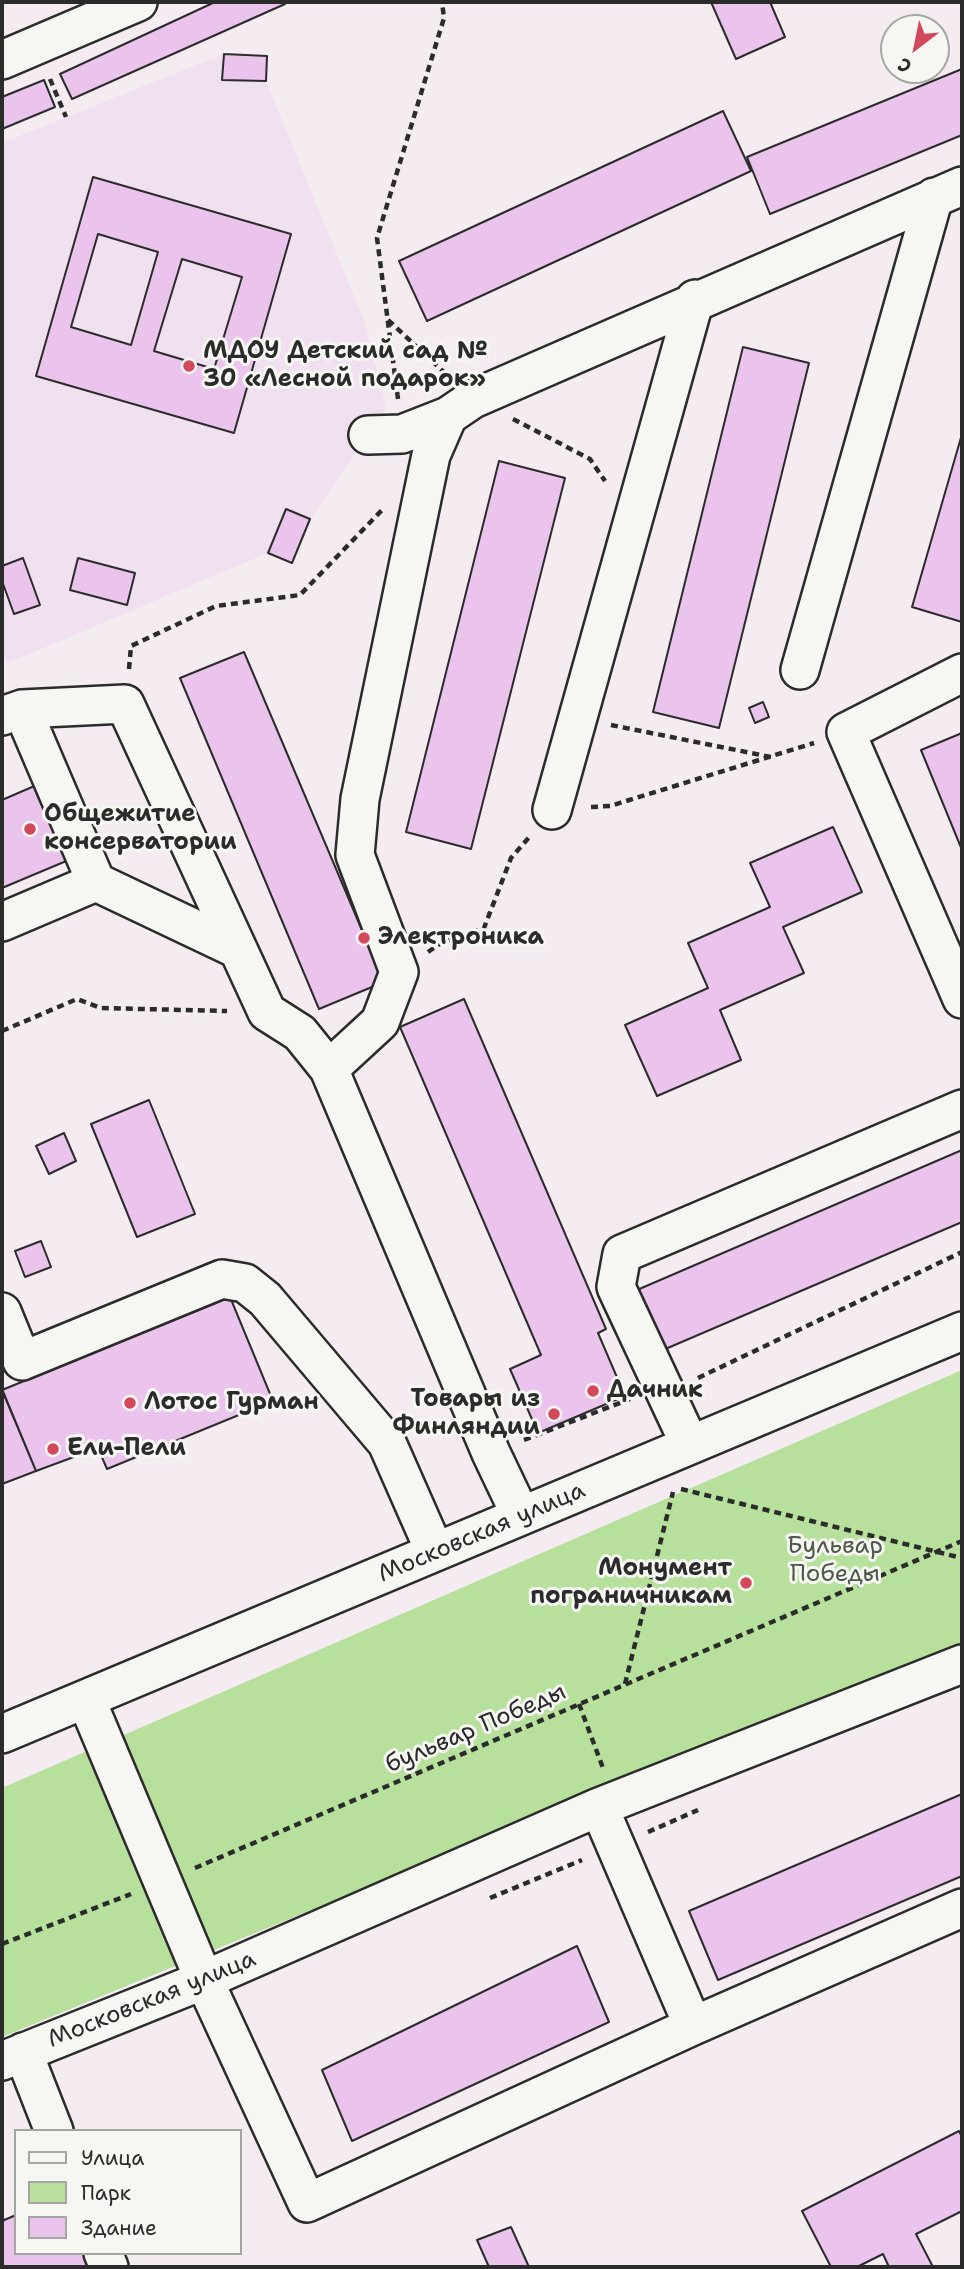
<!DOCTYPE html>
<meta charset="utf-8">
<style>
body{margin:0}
#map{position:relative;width:964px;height:2269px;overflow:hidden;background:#f4ecf1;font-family:"Shantell Sans",sans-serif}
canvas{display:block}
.frame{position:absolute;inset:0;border:4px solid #2b2b2b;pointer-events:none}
.legend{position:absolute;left:14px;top:2129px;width:228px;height:126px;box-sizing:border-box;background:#f6f6f2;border:2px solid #a5a5a2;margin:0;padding:9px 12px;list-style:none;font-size:21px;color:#2b2b2b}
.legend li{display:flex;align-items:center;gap:14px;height:35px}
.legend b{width:35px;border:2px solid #a5a5a2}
.north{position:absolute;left:880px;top:14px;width:70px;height:70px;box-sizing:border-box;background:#f6f6f2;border:2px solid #a5a5a2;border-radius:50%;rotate:212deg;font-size:19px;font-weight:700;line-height:28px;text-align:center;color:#2b2b2b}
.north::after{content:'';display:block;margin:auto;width:24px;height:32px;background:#d1495b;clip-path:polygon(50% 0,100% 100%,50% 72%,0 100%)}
</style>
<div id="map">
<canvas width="964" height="2269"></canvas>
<div class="frame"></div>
<ul class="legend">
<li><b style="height:9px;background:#f6f6f2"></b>Улица</li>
<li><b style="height:19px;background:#b7e09d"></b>Парк</li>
<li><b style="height:19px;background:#ebc4ee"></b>Здание</li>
</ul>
<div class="north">С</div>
</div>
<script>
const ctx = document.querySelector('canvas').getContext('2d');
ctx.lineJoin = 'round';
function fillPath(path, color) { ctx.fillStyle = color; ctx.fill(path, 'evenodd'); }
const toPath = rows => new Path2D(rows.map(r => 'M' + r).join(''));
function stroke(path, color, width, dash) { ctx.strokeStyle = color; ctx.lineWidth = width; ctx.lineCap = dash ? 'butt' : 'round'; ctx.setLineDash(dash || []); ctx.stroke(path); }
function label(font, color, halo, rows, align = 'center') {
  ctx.font = font + ' "Shantell Sans",sans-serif'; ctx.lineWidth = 6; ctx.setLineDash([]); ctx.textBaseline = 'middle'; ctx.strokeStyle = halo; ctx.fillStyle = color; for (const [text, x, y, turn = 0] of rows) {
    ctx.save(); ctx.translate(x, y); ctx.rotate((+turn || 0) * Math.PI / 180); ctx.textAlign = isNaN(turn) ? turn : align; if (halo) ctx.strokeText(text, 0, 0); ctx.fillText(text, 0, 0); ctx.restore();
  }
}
const built = toPath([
 [224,54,267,56,266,81,365,323,386,409,310,519,286,509,268,553,8,663,2,650,2,143]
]);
const green = toPath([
 [962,1370,962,1643,2,2037,2,1788]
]);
const building = toPath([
 [215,2,284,2,285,4,72,99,60,74,215,2],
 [711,2,770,2,785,37,736,59,711,2],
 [224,54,267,56,266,81,222,80,224,54],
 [962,69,962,135,770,214,747,157,962,69],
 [44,80,55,107,2,129,2,97,44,80],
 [723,111,751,171,427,321,399,261,723,111],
 [93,177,291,234,234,433,36,376,93,177],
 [98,234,158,252,131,345,71,327,98,234],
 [182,259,242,277,214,369,154,351,182,259],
 [743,347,809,363,719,728,653,712,743,347],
 [962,434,962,622,912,607,962,434],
 [499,461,565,478,471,849,406,832,499,461],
 [286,509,310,519,292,563,268,553,286,509],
 [23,558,40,605,14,614,2,581,2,566,23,558],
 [78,558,135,573,127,605,70,590,78,558],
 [244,652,384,982,319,1009,180,678,244,652],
 [763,702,769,717,755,723,749,708,763,702],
 [962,733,962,850,921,750,962,733],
 [39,784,71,859,2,888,2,800,39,784],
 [833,827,862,892,783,927,804,973,720,1010,741,1060,657,1096,625,1025,708,988,688,943,770,907,750,863,833,827],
 [464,999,606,1329,598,1333,625,1396,538,1433,510,1369,541,1355,400,1027,464,999],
 [149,1100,195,1214,137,1237,91,1124,149,1100],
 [64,1133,76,1161,49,1174,36,1146,64,1133],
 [962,1150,962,1222,663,1350,637,1290,962,1150],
 [41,1241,51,1267,25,1277,15,1251,41,1241],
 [230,1297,273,1401,107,1469,98,1448,36,1471,2,1390,230,1297],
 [2,1389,36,1471,2,1484,2,1389],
 [962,1794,962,1876,718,1980,689,1911,962,1794],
 [577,1946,609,2022,352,2141,322,2070,577,1946],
 [959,2131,962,2137,962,2211,916,2234,933,2267,889,2267,883,2254,857,2267,831,2267,802,2211,959,2131],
 [16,2215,16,2253,92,2253,97,2267,2,2267,2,2221,16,2215],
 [511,2227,529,2267,489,2267,477,2240,511,2227]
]);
const path = toPath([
 [50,79,66,117],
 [388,320,446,374],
 [398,399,377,238,444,18,442,2],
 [513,419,590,459,605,481],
 [129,669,131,646,216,606,300,595,383,509],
 [611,725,771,757],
 [591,807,610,806,814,743],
 [428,952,441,943,484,928,511,858,531,835],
 [2,1031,77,999,101,1008,227,1011],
 [698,1378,962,1252],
 [524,1440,630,1399],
 [681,1489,962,1558],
 [625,1684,673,1492],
 [579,1704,603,1768],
 [648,1832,698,1810],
 [195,1868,962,1541],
 [490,1898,582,1860],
 [2,1944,131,1894]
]);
const minor = toPath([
 [2,60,138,2],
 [368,435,402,434,448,416],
 [800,670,934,197],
 [962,673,846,732,962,999],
 [2,716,22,709,125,704,267,1012,300,1033,329,1069],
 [552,810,695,299],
 [96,882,237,949],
 [2,922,96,882,22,709],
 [2,1312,22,1361,222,1279,245,1283,265,1299,387,1443,435,1552],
 [690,1445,616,1287,622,1254,962,1109],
 [521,1516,491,1453,329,1069,380,1022,399,972,355,855,360,799,431,455,448,416,473,399,962,186],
 [86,1699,204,1980,307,2203,693,2026,962,1908],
 [2,1734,962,1331],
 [599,1807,693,2026],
 [23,2052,54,2131],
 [2,2061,204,1980,599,1807,962,1664],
 [103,2253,109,2267]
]);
const markers = [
 [189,366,7,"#d1495b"],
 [30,829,7,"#d1495b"],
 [364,938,7,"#d1495b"],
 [593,1391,7,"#d1495b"],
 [130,1403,7,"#d1495b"],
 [554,1414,7,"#d1495b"],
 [53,1449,7,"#d1495b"],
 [746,1583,7,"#d1495b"]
];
const poiNames = [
 ["МДОУ Детский сад №",203,352],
 ["30 «Лесной подарок»",203,380],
 ["Общежитие",44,815],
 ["консерватории",44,843],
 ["Электроника",378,938],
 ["Дачник",607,1391],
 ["Товары из",540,1400,"right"],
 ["Финляндии",540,1428,"right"],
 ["Лотос Гурман",144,1403],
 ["Ели-Пели",67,1449],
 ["Монумент",732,1569,"right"],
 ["пограничникам",732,1597,"right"]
];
const streetNames = [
 ["Московская улица",482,1533,-23],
 ["бульвар Победы",476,1729,-23],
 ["Московская улица",152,2000,-22]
];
const parkNames = [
 ["Бульвар",835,1547],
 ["Победы",835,1575]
];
fillPath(built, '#f1e0f0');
fillPath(green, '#b7e09d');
fillPath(building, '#ebc4ee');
stroke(building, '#2b2b2b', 2);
stroke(minor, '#2b2b2b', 42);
stroke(path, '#2b2b2b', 4.5, [7, 5]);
stroke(minor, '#f6f6f2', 37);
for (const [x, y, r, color] of markers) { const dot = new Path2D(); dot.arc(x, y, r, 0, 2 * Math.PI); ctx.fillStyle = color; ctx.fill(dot); stroke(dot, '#f6f6f2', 2.5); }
label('bold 24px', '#2b2b2b', '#f6f6f2', poiNames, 'left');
label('24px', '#2b2b2b', '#f6f6f2', streetNames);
label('24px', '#4e5848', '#f6f6f2', parkNames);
</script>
